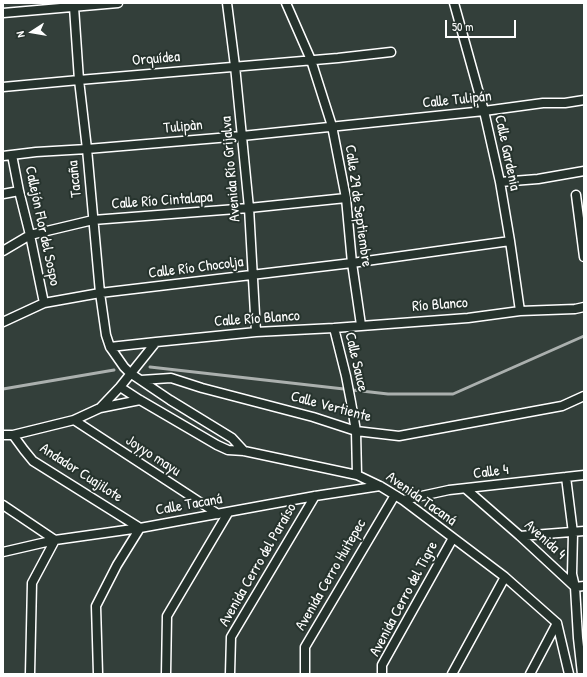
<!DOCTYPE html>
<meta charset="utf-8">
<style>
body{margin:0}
#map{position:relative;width:587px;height:677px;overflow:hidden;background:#333f3a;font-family:"Patrick Hand",sans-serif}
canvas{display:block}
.frame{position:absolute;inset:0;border:4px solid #fff;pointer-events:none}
.north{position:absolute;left:12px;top:12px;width:40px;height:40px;-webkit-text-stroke:3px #26332d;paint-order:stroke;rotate:258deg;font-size:11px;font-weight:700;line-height:16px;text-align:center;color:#fff}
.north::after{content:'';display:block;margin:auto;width:14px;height:18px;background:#fff;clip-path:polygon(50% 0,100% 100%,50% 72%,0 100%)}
.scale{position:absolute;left:445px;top:20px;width:71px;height:18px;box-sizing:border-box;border:2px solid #fff;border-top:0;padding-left:5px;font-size:12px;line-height:14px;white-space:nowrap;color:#fff;-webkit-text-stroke:3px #26332d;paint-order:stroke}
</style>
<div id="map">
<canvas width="587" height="677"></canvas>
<div class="frame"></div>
<div class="north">N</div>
<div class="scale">50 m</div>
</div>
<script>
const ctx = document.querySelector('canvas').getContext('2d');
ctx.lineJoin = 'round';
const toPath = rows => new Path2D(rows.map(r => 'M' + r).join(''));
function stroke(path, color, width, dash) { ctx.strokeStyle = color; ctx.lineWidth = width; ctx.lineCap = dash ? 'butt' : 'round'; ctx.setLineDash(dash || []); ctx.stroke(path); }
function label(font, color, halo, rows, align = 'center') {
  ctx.font = font + ' "Patrick Hand",sans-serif'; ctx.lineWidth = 4; ctx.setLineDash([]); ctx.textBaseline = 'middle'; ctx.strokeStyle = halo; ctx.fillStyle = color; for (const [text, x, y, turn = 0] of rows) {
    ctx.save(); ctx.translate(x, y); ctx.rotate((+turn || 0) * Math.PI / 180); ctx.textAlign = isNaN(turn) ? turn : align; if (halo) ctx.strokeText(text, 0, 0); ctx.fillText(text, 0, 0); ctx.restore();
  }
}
const stream = toPath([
 [150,367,388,394,453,394,584,336],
 [3,389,114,370]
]);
const minor = toPath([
 [227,3,235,66,249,208,256,332],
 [286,3,311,60,332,126,346,198,352,263,361,325],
 [454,3,484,111,500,182,510,241,520,311],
 [74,7,79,80,87,149,100,293,106,335,110,347,124,367,130,373,170,400,232,438,244,451],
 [3,13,118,3],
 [3,87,79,80,338,58,391,52],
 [12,155,19,191,30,235,44,303],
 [3,156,36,152,87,149,242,136,484,111,543,103,565,103,584,100],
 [500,182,538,179,584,171],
 [3,194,19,191],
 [576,195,584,257],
 [3,251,30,235,93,220,249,208,346,198],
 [3,322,44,303,100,293,352,263,510,241],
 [334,328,346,376,351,402,356,431,357,475],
 [110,347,156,342],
 [141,380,171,378,202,388,313,417,356,431,399,436,562,406,584,396],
 [120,387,140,400,217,445,228,450,244,451,357,475,380,486,403,500,505,577,557,623],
 [100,408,140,400],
 [74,420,218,514],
 [3,435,13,435,74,420,100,408,120,387,156,342,256,332,334,328,468,318,520,311,575,309,584,307],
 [13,435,24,450,33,461,140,528,117,565,96,606,98,674],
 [566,477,573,533,572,574,575,587,578,638,582,674],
 [466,489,520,536,575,587],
 [403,500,449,490,584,475],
 [3,505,55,540,32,583,30,674],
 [520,536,584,531],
 [3,552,55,540,140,528,315,496,380,486],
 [575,587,584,586],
 [557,623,569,674],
 [166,674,167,616,228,513],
 [230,674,231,637,315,496],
 [305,674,305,647,395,495],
 [382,674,382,665,453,538],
 [452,674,505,577],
 [530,674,557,623]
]);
const streetNames = [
 ["Orquídea",156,59,-5],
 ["Calle Tulipán",457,100,-6],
 ["Tulipàn",183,127,-5],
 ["Calle Gardenia",507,153,78],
 ["Avenida Río Grijalva",231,169,-95],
 ["Tacaña",75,179,-96],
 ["Calle Río Cintalapa",162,201,-4],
 ["Calle 29 de Septiembre",358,206,82],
 ["Callejón Flor del Sospo",42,226,78],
 ["Calle Río Chocolja",196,268,-7],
 ["Río Blanco",440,305,-4],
 ["Calle Río Blanco",257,319,-4],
 ["Calle Sauce",356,362,77],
 ["Calle Vertiente",331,407,15],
 ["Joyyo mayu",153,456,33],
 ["Calle 4",491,472,-7],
 ["Andador Cuajilote",81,473,33],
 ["Avenida Tacaná",421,499,35],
 ["Calle Tacaná",189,505,-10],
 ["Avenida 4",545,540,42],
 ["Avenida Cerro del Paraíso",258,565,-60],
 ["Avenida Cerro Huitepec",331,575,-60],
 ["Avenida Cerro del Tigre",404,599,-62]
];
stroke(stream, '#abb0ae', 3);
stroke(minor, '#fff', 11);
stroke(minor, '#26332d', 8);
label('15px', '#fff', '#26332d', streetNames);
</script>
